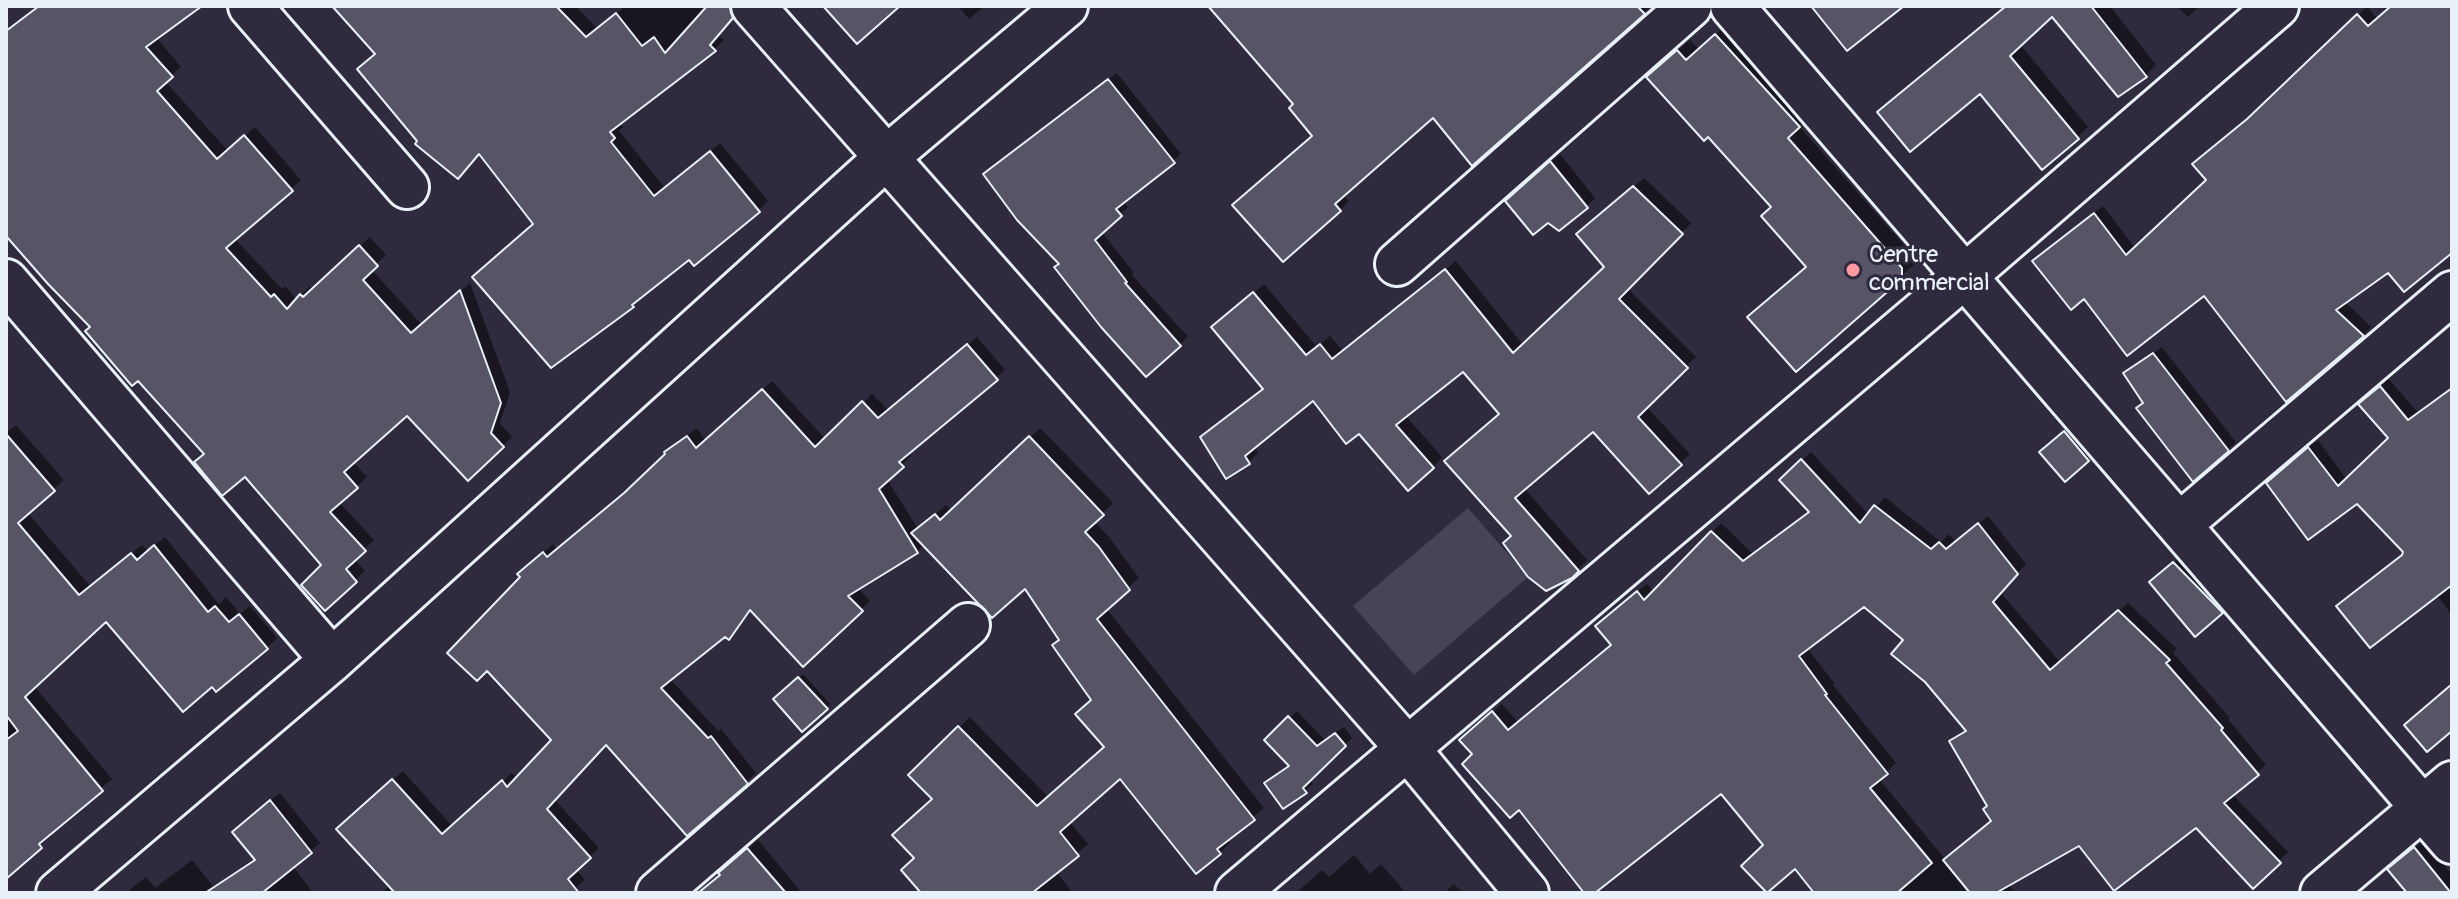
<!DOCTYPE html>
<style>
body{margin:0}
#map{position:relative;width:2458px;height:899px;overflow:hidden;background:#2f2a3d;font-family:Pangolin,sans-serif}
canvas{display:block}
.frame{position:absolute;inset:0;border:8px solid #e8f1f8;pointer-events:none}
</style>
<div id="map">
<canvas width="2458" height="899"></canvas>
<div class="frame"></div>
</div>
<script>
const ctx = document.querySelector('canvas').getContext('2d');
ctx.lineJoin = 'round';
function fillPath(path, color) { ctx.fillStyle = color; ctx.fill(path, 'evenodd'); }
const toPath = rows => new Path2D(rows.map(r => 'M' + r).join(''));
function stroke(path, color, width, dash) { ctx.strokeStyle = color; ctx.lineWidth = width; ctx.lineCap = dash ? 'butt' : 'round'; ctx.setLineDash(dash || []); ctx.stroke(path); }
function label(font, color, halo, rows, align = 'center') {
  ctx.font = font + ' Pangolin,sans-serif'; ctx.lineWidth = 6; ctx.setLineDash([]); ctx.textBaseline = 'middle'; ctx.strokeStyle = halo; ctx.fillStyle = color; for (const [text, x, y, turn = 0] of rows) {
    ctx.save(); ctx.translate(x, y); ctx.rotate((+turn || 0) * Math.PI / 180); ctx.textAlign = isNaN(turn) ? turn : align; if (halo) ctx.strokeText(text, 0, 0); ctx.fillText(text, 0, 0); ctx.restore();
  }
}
const green = toPath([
 [1468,508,1528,577,1414,675,1353,606]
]);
const shadow = toPath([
 [38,6,199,6,156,37,181,67,165,81,228,151,255,127,301,180,234,238,282,289,285,286,297,300,310,286,314,289,370,237,386,255,371,269,422,325,470,283,510,392,500,423,512,437,503,446,407,413,353,462,367,477,339,502,374,540,354,559,365,571,325,608,324,565,245,474,206,453,6,233,6,30],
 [335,6,575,6,597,28,626,6,705,6,707,8,709,6,741,6,718,34,724,41,619,122,623,127,619,131,665,188,720,143,768,201,758,211,690,257,632,305,552,365,535,223,480,152,419,141,377,53],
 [958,6,985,6,969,19],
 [1230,6,1651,6,1472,163,1433,116,1343,195,1349,201,1340,210,1244,196,1314,135],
 [2001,6,2110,6,2156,65,2145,76,2053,14,2020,44,2088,127,2078,137,1980,91,2003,9],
 [2177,6,2199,6,2188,17],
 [2393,6,2452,6,2452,254,2448,258,2445,256,2388,270,2344,301,2371,327,2363,335,2205,293,2084,297,2043,253,2103,206,2135,248,2209,180,2258,110,2367,7,2378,19],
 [1727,24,1810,115,1799,126,1918,261,1796,369,1808,266,1773,206,1660,65,1690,40,1699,50],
 [1117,73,1181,154,1123,201,1128,207,1101,231,1134,273,1132,275,1188,337,1146,374,993,167],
 [1560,154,1595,198,1586,207,1548,221,1517,192],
 [1644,178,1691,223,1627,288,1696,357,1646,406,1690,454,1680,463,1593,429,1524,488,1587,560,1571,576,1513,536,1501,413,1464,369,1405,415,1442,457,1433,467,1359,431,1313,398,1254,446,1258,453,1249,462,1202,438,1265,388,1224,318,1264,284,1317,347,1330,336,1343,351,1456,261,1523,345,1606,267,1588,225],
 [977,337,1005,370,908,452,911,456,887,479,918,529,946,505,952,511,1040,428,1113,503,1094,521,1109,537,1139,578,1106,608,1264,808,1227,839,1230,843,1220,853,1196,872,1121,776,1069,821,1088,844,1056,871,1073,893,924,893,916,858,935,799,911,775,970,717,1048,797,1106,746,1093,700,1054,645,1061,638,1025,586,925,544,917,552,858,588,870,601,803,664,754,601,729,637,725,635,670,679,718,731,721,729,756,773,687,834,607,743,554,799,599,848,576,869,585,880,570,893,382,893,390,885,348,820,403,771,452,826,512,773,517,779,554,740,523,577,529,565,553,544,558,550,635,484,675,444,697,428,706,441,772,381,826,440,872,394,889,411],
 [2162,347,2236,442,2228,450,2145,402,2125,373],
 [2389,379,2418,413,2452,388,2452,615,2405,554,2357,502,2277,474,2318,440,2347,480,2390,438,2369,396],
 [16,425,64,480,27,512,90,586,142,545,148,551,165,537,219,604,226,597,240,614,250,606,277,638,267,648,106,619,34,686,112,779,48,833,51,836,6,876,6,427,9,431],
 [2069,428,2092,456,2065,479,2045,448],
 [1811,452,1869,515,1885,497,1941,542,1949,534,1956,542,1988,516,2026,564,2000,592,2060,662,2128,603,2177,649,2173,653,2230,718,2228,719,2266,765,2232,794,2288,852,2253,886,2196,825,2079,844,2008,884,2015,893,1817,893,1795,866,1765,845,1722,791,1592,893,1587,893,1474,754,1470,731,1502,704,1518,722,1613,644,1606,617,1647,584,1654,592,1721,523,1753,554,1810,511,1782,480],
 [1864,605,1905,640,1966,729,1951,741,1989,806,1993,820,1945,859,1879,779,1896,763,1833,685,1835,684,1807,648],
 [2178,559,2225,608,2196,634,2152,583],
 [803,674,830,704,803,729,776,699],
 [1297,711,1325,740,1344,727,1352,738,1309,779,1313,784,1305,791,1274,776,1290,765,1266,740],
 [280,793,320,843,293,866,313,893,126,893,146,877,155,888,192,860,213,886,256,858,243,823],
 [758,840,802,893,698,893,722,874],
 [2424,840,2452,875,2452,893,2396,893,2405,887,2399,861],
 [1354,855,1370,874,1381,864,1406,893,1296,893,1322,870,1329,877],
 [1454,884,1463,893,1444,893]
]);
const building = toPath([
 [39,6,202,6,146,47,173,77,157,91,217,159,244,135,293,191,226,248,271,297,274,294,287,309,300,294,303,297,359,245,378,266,363,280,411,333,460,290,501,403,491,433,504,447,468,481,407,416,344,472,358,488,330,512,366,551,346,569,357,582,325,611,301,585,321,565,245,477,222,496,194,462,204,454,138,381,132,386,85,331,90,327,48,284,6,236,6,31,39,6],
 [332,6,556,6,586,37,616,13,642,46,654,37,665,53,707,6,730,6,733,18,710,45,716,51,610,132,615,138,611,142,654,196,710,151,760,212,694,266,689,260,632,305,634,307,551,368,472,277,533,224,479,154,458,179,415,144,417,141,357,69,375,54,332,6],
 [823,6,900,6,857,44,823,6],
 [1208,6,1637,6,1645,14,1472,166,1433,118,1335,204,1341,211,1283,262,1232,205,1312,136,1289,108,1293,104,1208,6],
 [1811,6,1904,6,1847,51,1811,6],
 [2006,6,2091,6,2147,77,2118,97,2052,17,2010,56,2079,139,2042,170,1980,94,1910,152,1877,112,2006,6],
 [2391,6,2452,6,2452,253,2404,292,2388,273,2336,310,2364,336,2286,402,2204,296,2127,356,2084,299,2071,310,2032,261,2094,213,2126,255,2206,180,2192,164,2247,119,2357,14,2368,26,2391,6],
 [1715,34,1800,127,1788,138,1902,268,1902,279,1796,372,1747,317,1806,267,1761,216,1771,207,1708,137,1704,141,1646,77,1677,50,1686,60,1715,34],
 [1108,79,1175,163,1116,209,1122,216,1095,240,1127,282,1125,283,1181,346,1146,377,1101,327,1054,267,1059,264,1017,220,983,174,1108,79],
 [1550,161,1588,208,1559,231,1548,223,1533,235,1505,201,1550,161],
 [1633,186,1683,234,1619,299,1688,368,1638,417,1682,465,1649,494,1593,432,1515,498,1579,571,1572,578,1546,591,1528,577,1503,543,1511,536,1444,461,1499,414,1463,372,1396,425,1434,468,1408,491,1359,434,1346,444,1313,401,1245,456,1250,464,1226,479,1200,437,1263,389,1211,327,1253,292,1306,355,1320,344,1332,359,1445,269,1513,353,1604,267,1576,234,1633,186],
 [967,344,998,380,899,462,904,467,879,489,918,553,848,596,863,611,803,667,750,610,729,640,725,637,661,688,708,738,711,736,748,784,687,836,606,745,547,809,591,858,568,879,579,893,395,893,336,829,392,779,442,834,502,780,507,787,551,740,487,671,477,681,447,653,520,577,517,574,543,552,547,557,624,493,665,454,664,452,687,436,696,448,762,389,815,447,862,401,878,418,967,344],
 [2153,353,2229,451,2193,482,2136,408,2143,403,2123,373,2153,353],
 [2380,386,2408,420,2452,388,2452,585,2370,648,2336,606,2402,555,2403,552,2357,504,2308,540,2266,483,2308,447,2338,486,2388,438,2358,404,2380,386],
 [2064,431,2089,461,2065,482,2039,452,2064,431],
 [6,434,55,491,18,523,79,595,131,553,137,560,154,545,208,612,215,606,229,622,239,614,268,649,216,692,212,687,183,712,106,622,25,697,103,791,39,844,42,848,6,879,6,740,18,731,6,715,6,434],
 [1029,436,1104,515,1085,532,1099,547,1130,590,1097,619,1255,820,1217,849,1221,854,1196,874,1120,779,1060,832,1079,856,1032,893,921,893,901,870,914,858,892,835,932,799,908,775,958,726,1037,806,1104,747,1075,714,1091,700,1052,645,1059,640,1025,589,992,618,911,533,935,514,940,520,1029,436],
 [1801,459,1860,523,1874,505,1931,549,1939,542,1946,549,1978,523,2018,574,1993,602,2050,670,2118,610,2170,660,2166,663,2223,728,2221,730,2259,775,2224,803,2281,863,2253,889,2196,828,2114,891,2079,846,1996,893,1970,893,1943,860,1991,821,1983,809,1987,806,1949,741,1966,731,1925,682,1891,654,1903,640,1864,607,1799,656,1827,694,1825,695,1888,774,1870,788,1932,863,1897,893,1814,893,1795,869,1767,893,1741,866,1763,845,1721,794,1595,893,1584,893,1519,810,1510,818,1462,764,1472,754,1459,740,1492,711,1508,730,1611,645,1595,626,1637,591,1644,600,1711,531,1743,561,1809,512,1779,480,1801,459],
 [2173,562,2223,613,2195,637,2149,582,2173,562],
 [798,677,828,709,802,732,773,699,798,677],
 [2452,684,2452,731,2427,752,2404,725,2452,684],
 [1288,716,1317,746,1335,733,1346,746,1303,788,1307,793,1283,809,1264,783,1289,766,1264,740,1288,716],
 [270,800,312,853,262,893,205,893,255,860,232,832,270,800],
 [2414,847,2451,893,2407,893,2387,869,2414,847],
 [747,848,786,893,698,893,720,875,718,873,747,848]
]);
const minor = toPath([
 [250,6,407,187],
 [753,6,1408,749,1527,893],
 [1732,6,2452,842],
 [1397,264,1690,6],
 [6,281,332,660],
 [2179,525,2452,293],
 [58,893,332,660,887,157,1066,6],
 [658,893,968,625],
 [1237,893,1965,276,2277,6],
 [2322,893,2452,783]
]);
const markers = [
 [1853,270,8,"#ff9aa2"]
];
const poiNames = [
 ["Centre",1869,256],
 ["commercial",1869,284]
];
fillPath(green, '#464455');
fillPath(shadow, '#0007');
fillPath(building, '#575565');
stroke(building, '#e8f1f8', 2);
stroke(minor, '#e8f1f8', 48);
stroke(minor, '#2f2a3d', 42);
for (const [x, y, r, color] of markers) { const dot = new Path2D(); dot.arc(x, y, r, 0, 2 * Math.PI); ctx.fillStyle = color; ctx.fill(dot); stroke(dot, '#2f2a3d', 3); }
label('24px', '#e8f1f8', '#2f2a3d', poiNames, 'left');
</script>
